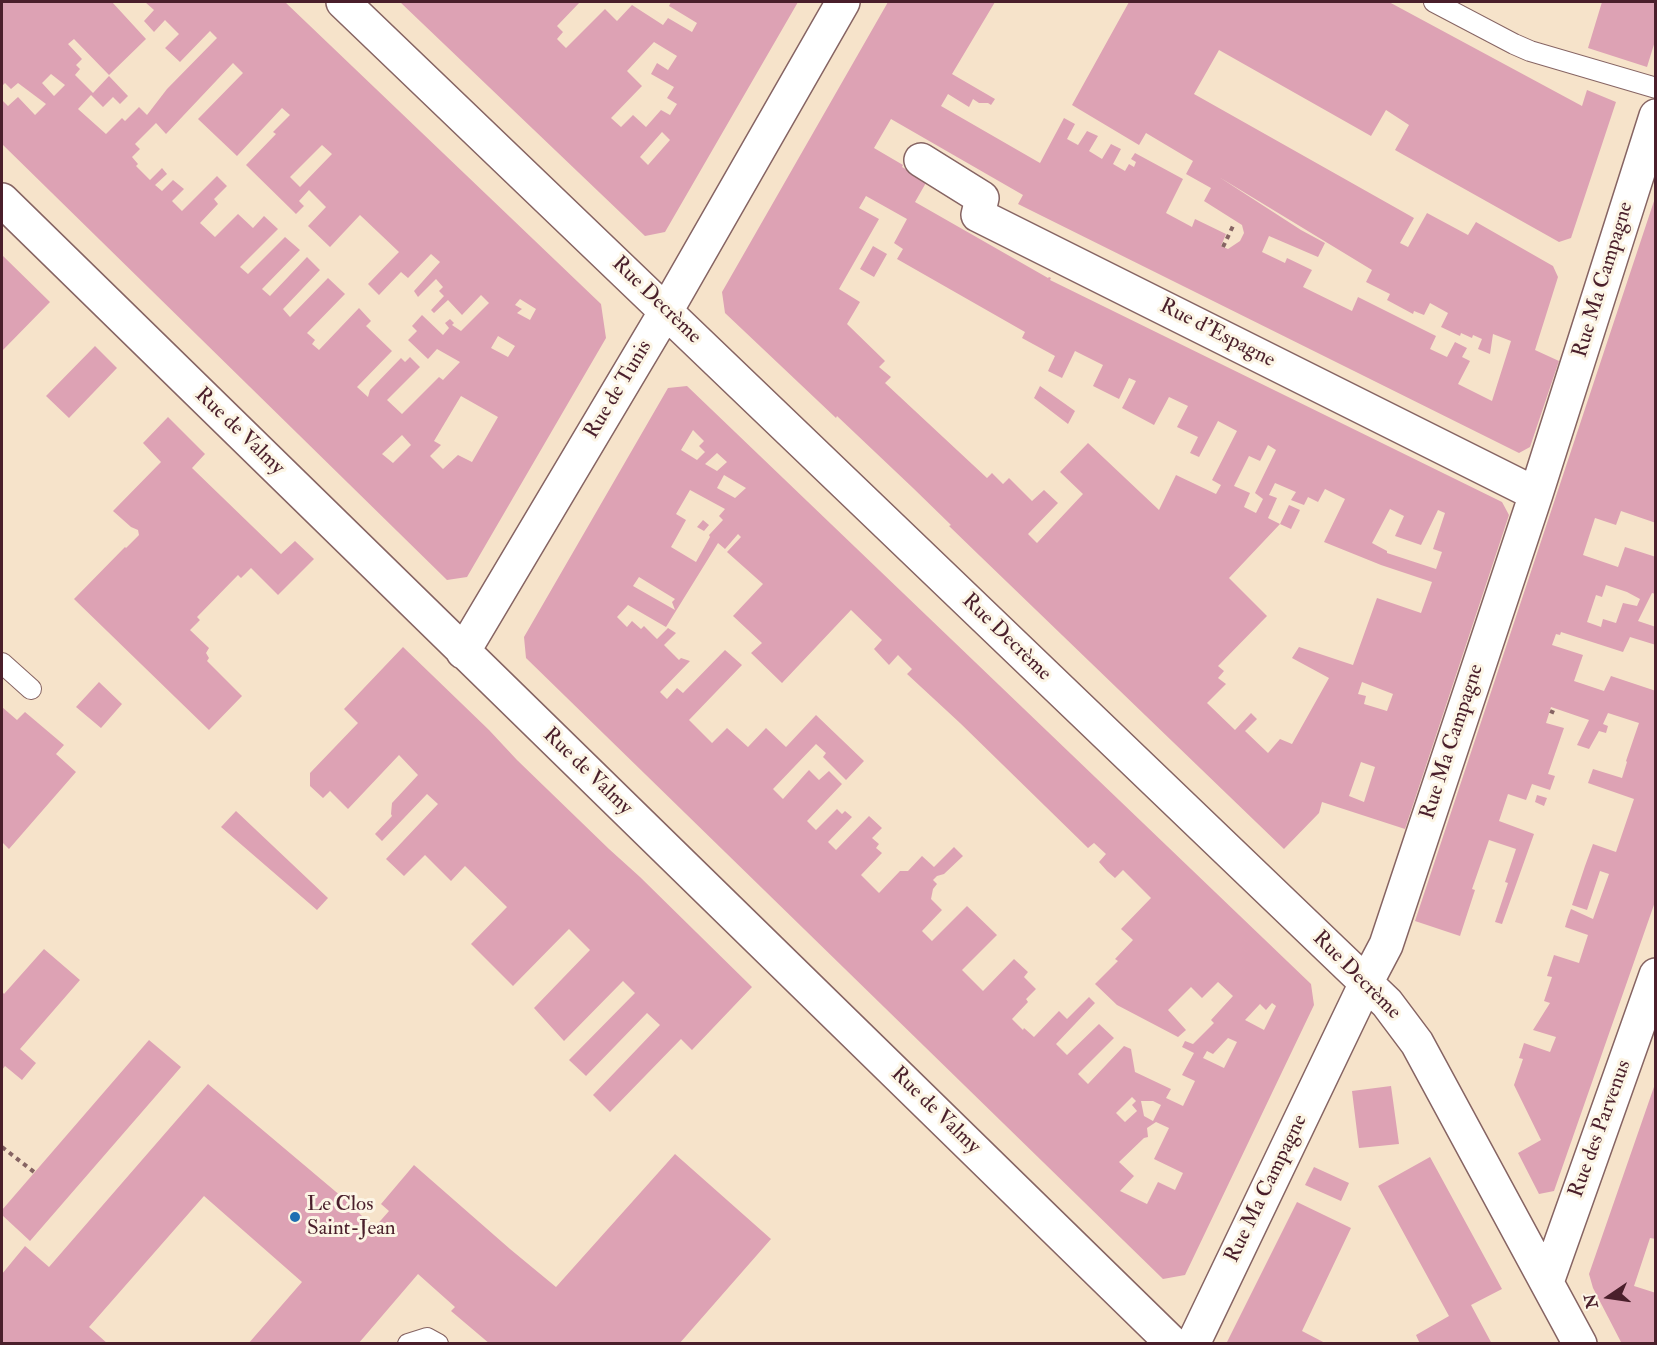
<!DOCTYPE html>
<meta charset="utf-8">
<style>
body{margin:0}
#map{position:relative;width:1657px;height:1345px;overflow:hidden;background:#f6e3ca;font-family:"IM FELL Double Pica",serif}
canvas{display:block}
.frame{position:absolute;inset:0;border:3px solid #4a1f2b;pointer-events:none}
.north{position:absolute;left:1579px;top:1267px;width:60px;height:60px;-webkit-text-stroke:4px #fcf5e5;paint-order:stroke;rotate:257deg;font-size:16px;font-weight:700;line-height:24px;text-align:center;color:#4a1f2b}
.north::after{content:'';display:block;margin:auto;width:21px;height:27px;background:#4a1f2b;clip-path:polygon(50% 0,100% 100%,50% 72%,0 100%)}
</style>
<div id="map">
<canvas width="1657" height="1345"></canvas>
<div class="frame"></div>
<div class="north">N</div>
</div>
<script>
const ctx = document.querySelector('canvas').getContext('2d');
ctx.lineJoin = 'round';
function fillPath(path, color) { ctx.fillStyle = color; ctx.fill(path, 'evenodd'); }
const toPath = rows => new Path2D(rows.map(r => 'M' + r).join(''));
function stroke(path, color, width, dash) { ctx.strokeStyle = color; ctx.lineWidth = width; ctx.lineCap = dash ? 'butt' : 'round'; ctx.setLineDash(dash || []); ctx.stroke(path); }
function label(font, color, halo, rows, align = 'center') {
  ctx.font = font + ' "IM FELL Double Pica",serif'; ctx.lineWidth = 6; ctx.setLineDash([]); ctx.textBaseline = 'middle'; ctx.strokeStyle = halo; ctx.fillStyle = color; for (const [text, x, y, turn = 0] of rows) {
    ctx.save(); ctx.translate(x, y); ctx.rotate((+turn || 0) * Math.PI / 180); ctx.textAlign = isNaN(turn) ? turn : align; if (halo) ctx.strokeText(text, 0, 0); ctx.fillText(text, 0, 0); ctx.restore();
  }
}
const building = toPath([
 [2,2,112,2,146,39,109,75,74,39,68,44,82,59,76,65,80,69,75,75,93,93,109,76,128,96,120,104,113,97,103,107,91,95,78,109,106,134,122,118,125,121,139,107,147,115,167,89,217,38,210,31,180,62,165,48,179,34,165,20,154,32,144,21,154,10,145,2,285,2,601,304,606,338,467,577,447,580,2,144,2,100,8,106,18,97,35,115,46,104,18,83,11,89,5,83,2,86],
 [233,63,243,73,198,119,237,156,282,108,290,115,273,132,276,134,246,165,296,214,304,206,299,201,309,190,326,207,308,226,330,247,360,215,399,252,368,284,379,295,401,272,408,278,431,254,440,262,414,291,418,297,436,279,443,287,439,291,444,296,431,310,434,313,448,300,462,315,481,295,489,303,461,331,452,325,454,323,450,319,445,323,449,328,443,335,422,315,412,326,417,331,408,340,428,359,437,349,460,362,443,380,439,377,402,414,387,400,420,367,410,357,405,362,401,358,370,390,368,397,357,387,392,351,366,326,371,321,359,308,319,350,312,344,315,340,307,333,345,294,328,278,290,317,283,309,320,270,307,257,270,296,262,289,300,250,285,237,248,274,240,267,278,229,264,216,253,228,238,214,215,237,200,223,218,204,214,199,227,186,217,176,182,211,172,201,184,189,173,180,162,191,155,185,167,174,162,168,150,180,136,166,138,164,132,157,140,149,135,144,156,123,166,134],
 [51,74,65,85,54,96,42,83],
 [322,145,332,154,300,187,290,177],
 [520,299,536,309,530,320,517,313,522,309,515,305],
 [498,336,515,346,508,357,491,348],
 [461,396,498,417,472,462,458,455,443,469,430,456,441,445,434,441],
 [402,435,411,445,393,463,382,454],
 [400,2,580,2,557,26,563,32,557,39,566,48,605,9,617,21,632,5,663,25,668,18,692,32,697,23,669,6,671,2,798,2,665,232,645,236],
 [654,42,677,56,668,70,657,63,651,74,674,87,667,98,677,104,670,115,661,110,646,127,633,115,621,127,611,118,642,86,627,71],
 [662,132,670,140,648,165,640,157],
 [888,2,995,2,952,74,995,99,991,105,988,103,979,103,973,99,969,107,948,94,941,106,1040,163,1064,118,1075,124,1067,139,1078,145,1087,131,1098,136,1089,151,1102,159,1111,144,1121,149,1113,164,1125,171,1129,164,1134,167,1136,162,1131,159,1135,153,1183,179,1166,213,1192,227,1195,219,1226,234,1221,246,1228,249,1240,241,1244,233,1242,225,1204,201,1211,188,1186,174,1193,161,1146,133,1139,145,1072,105,1129,2,1389,2,1582,106,1587,90,1616,102,1571,238,1559,242,1395,150,1409,125,1386,110,1371,136,1219,50,1194,94,1414,218,1400,243,1408,247,1427,213,1468,235,1476,222,1553,266,1558,277,1535,350,1559,361,1530,447,1519,453,1018,204,1023,195,891,119,874,148,903,165,902,167,927,181,915,202,1048,278,1049,277,1051,278,1050,280,1502,502,1509,515,1405,829,1322,802,1319,813,1284,849,980,556,949,526,951,525,913,488,837,416,836,418,725,313,722,292],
 [1219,177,1372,270,1366,282,1390,294,1387,300,1413,314,1414,311,1424,315,1430,303,1448,313,1441,327,1460,336,1461,333,1472,338,1473,335,1482,339,1478,349,1490,354,1493,334,1511,341,1492,401,1458,384,1470,361,1462,357,1467,348,1455,342,1447,357,1430,349,1436,336,1358,297,1352,311,1303,287,1312,270,1287,258,1285,263,1262,252,1269,236,1318,257,1325,243,1301,230],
 [866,196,907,219,894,243,903,249,897,259,1025,332,1022,338,1055,356,1048,371,1062,378,1075,351,1103,365,1093,386,1119,399,1129,378,1136,381,1122,408,1154,425,1169,397,1188,406,1177,427,1198,437,1190,453,1199,457,1218,421,1237,431,1212,480,1221,485,1216,494,1176,475,1159,510,1088,443,1060,472,1083,494,1037,543,1028,534,1058,503,1044,490,1032,501,1009,478,1003,484,992,473,987,478,885,383,891,377,879,367,885,361,847,324,860,302,839,289,879,219,859,208],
 [1268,445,1276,450,1255,493,1263,499,1256,513,1244,507,1250,493,1234,486,1249,456,1260,461],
 [1275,483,1296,492,1291,500,1304,505,1308,497,1318,502,1325,489,1345,499,1324,542,1381,565,1432,582,1421,613,1377,598,1353,665,1299,647,1292,658,1329,678,1292,744,1280,739,1268,753,1245,731,1257,719,1251,713,1235,730,1207,703,1226,684,1218,678,1224,671,1218,666,1267,616,1229,578,1280,524,1291,529,1300,510,1289,505,1280,524,1268,518,1277,498,1269,495],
 [1390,509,1404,516,1395,536,1421,545,1438,510,1445,513,1433,549,1442,552,1436,569,1387,553,1387,551,1372,543],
 [1362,682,1393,694,1387,711,1364,704,1366,696,1358,694],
 [1361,762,1375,767,1364,802,1349,796],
 [1602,2,1656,2,1656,38,1647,67,1588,48],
 [1656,195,1656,523,1621,511,1616,525,1595,518,1583,555,1618,567,1625,547,1656,557,1656,594,1652,593,1638,621,1656,627,1656,645,1630,637,1623,652,1561,632,1560,635,1556,634,1552,645,1583,655,1574,681,1604,691,1611,676,1656,691,1656,899,1554,1191,1539,1194,1518,1153,1541,1140,1514,1085,1523,1059,1519,1058,1524,1043,1550,1052,1556,1037,1533,1030,1550,1003,1544,1001,1552,977,1547,976,1554,955,1579,963,1588,935,1565,927,1568,917,1571,909,1593,919,1609,874,1600,871,1587,910,1572,905,1585,866,1593,844,1616,852,1634,799,1588,783,1593,769,1622,778,1627,762,1626,761,1639,723,1608,713,1603,724,1608,726,1606,733,1599,731,1589,749,1577,745,1589,720,1551,707,1546,723,1564,728,1548,774,1555,776,1550,790,1532,784,1526,800,1508,794,1499,821,1534,834,1502,924,1495,922,1508,883,1505,882,1516,849,1489,840,1472,889,1475,890,1460,936,1415,921],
 [1606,585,1627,592,1640,599,1637,606,1623,603,1616,623,1603,619,1601,627,1587,622,1596,595,1602,597],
 [873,246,887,254,874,277,860,269],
 [2,255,50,302,2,351],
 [95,346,117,368,69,418,46,396],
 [687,386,1311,984,1314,1005,1185,1275,1163,1279,526,658,524,637,668,388],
 [693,430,704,441,699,446,705,452,697,460,681,450],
 [717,453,727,462,717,471,705,464],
 [724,475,746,488,735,498,717,488],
 [690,490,725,509,719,516,723,520,709,535,710,537,696,562,671,547,686,520,676,514],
 [738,534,741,537,727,552,763,584,733,616,762,643,751,653,782,683,851,610,882,640,874,649,889,665,898,655,912,669,907,674,960,723,1088,848,1094,843,1106,854,1099,862,1107,871,1115,878,1123,870,1151,898,1121,929,1133,940,1115,959,1118,961,1095,984,1117,1005,1178,1037,1186,1030,1168,1010,1191,987,1202,998,1218,982,1233,996,1211,1020,1214,1023,1193,1044,1185,1041,1182,1047,1194,1053,1182,1075,1195,1081,1183,1106,1166,1098,1171,1089,1135,1072,1131,1049,1124,1046,1088,1084,1078,1074,1114,1038,1099,1024,1067,1055,1056,1044,1095,1003,1089,997,1067,1019,1059,1011,1034,1037,1024,1028,1023,1030,1012,1019,1028,1002,1026,999,1036,989,1024,977,1028,972,1014,959,983,991,962,970,997,935,967,906,932,941,922,931,942,910,931,899,933,889,937,884,933,880,937,876,944,874,963,856,954,847,934,867,922,856,908,871,900,871,879,893,861,875,882,853,876,848,879,844,872,838,882,828,869,816,836,850,828,842,852,817,845,811,842,814,837,809,816,830,807,821,842,784,829,771,819,780,809,770,783,799,773,789,816,744,826,753,823,757,846,780,864,761,816,715,786,747,766,728,748,747,727,728,712,743,689,720,742,665,725,650,683,693,677,688,667,699,660,692,690,661,681,658,679,660,664,645,676,633,668,628,657,639,644,626,641,629,632,621,627,627,617,617,628,605,666,627,718,543,725,549],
 [639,577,675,599,672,602,675,610,633,586],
 [1272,1003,1276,1006,1264,1030,1245,1020,1260,1004,1266,1010],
 [1228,1038,1237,1042,1224,1068,1203,1058,1207,1051,1213,1054],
 [1132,1097,1136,1101,1132,1105,1137,1111,1125,1122,1116,1113],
 [1141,1101,1153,1101,1161,1105,1153,1121,1144,1116],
 [1156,1122,1169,1128,1154,1159,1183,1173,1175,1190,1158,1182,1147,1204,1120,1191,1134,1176,1119,1162,1144,1138,1148,1137,1147,1128],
 [1040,386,1075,411,1068,424,1034,398],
 [168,417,205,454,192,468,281,554,295,541,314,559,278,595,251,568,241,578,238,575,197,617,200,620,190,630,209,648,206,653,209,658,207,661,242,696,209,730,74,599,125,547,126,548,139,535,138,530,131,527,113,511,161,462,143,443],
 [703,520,709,525,704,531,697,527],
 [403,647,489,730,517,760,609,849,640,877,752,987,692,1050,681,1039,610,1112,593,1095,660,1025,647,1013,586,1076,569,1060,635,993,623,981,564,1041,534,1008,590,950,569,929,513,986,471,944,507,907,465,866,451,881,425,855,404,876,386,859,438,804,427,794,382,841,375,834,392,816,391,814,392,803,418,775,399,755,348,809,330,791,323,798,310,786,310,773,358,723,344,709],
 [99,682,122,704,101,728,76,707],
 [2,707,17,720,25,712,64,745,56,754,76,772,9,849,2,842],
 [1537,795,1547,798,1544,806,1535,802],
 [236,811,328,898,317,910,221,827],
 [44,949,80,980,20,1049,36,1063,22,1080,5,1066,2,1070,2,991,4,994],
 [149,1040,181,1067,30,1241,2,1215,2,1210],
 [208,1084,348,1202,374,1228,389,1211,381,1204,414,1165,510,1249,556,1287,675,1154,771,1239,679,1344,490,1344,451,1311,455,1307,418,1274,358,1344,248,1344,302,1282,204,1196,89,1327,108,1344,2,1344,2,1274,25,1246,49,1267],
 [1655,1084,1656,1239,1650,1238,1634,1286,1656,1293,1656,1344,1622,1344,1593,1288,1589,1274],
 [1391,1086,1399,1144,1359,1148,1352,1091],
 [1430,1157,1502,1289,1471,1305,1492,1344,1420,1344,1416,1335,1449,1316,1378,1186],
 [1314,1167,1349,1183,1341,1201,1305,1185],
 [1297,1202,1351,1228,1302,1331,1327,1344,1226,1344]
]);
const path = toPath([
 [1223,247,1233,226],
 [1550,711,1557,714],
 [2,1147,34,1172]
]);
const service = toPath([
 [1434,2,1514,44,1530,51,1656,88],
 [2,663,31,689],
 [408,1344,427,1338,438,1344]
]);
const minor = toPath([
 [343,2,1387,1003,1417,1043,1580,1344],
 [921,160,982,198,978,215,1536,494],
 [2,200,1173,1344],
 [463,652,666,311,843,2],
 [1547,1282,1656,975],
 [1193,1344,1366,983,1386,945,1536,494,1656,116]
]);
const markers = [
 [295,1217,6,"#1f6fb2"]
];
const streetNames = [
 ["Rue Ma Campagne",1604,280,-73],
 ["Rue Decrème",656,301,44],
 ["Rue d'Espagne",1217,334,27],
 ["Rue de Tunis",619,390,-59],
 ["Rue de Valmy",239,432,44],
 ["Rue Decrème",1006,638,44],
 ["Rue Ma Campagne",1453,742,-72],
 ["Rue de Valmy",587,772,44],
 ["Rue Decrème",1356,976,45],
 ["Rue de Valmy",935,1111,44],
 ["Rue des Parvenus",1601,1129,-70],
 ["Rue Ma Campagne",1267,1189,-64]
];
const poiNames = [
 ["Le Clos",307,1205],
 ["Saint-Jean",307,1229]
];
fillPath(building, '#dda2b4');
stroke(service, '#866463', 22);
stroke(minor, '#866463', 36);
stroke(path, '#866463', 4, [4.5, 4.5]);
stroke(service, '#fff', 20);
stroke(minor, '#fff', 33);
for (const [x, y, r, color] of markers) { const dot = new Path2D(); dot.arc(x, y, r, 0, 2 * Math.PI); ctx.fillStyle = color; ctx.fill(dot); stroke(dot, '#fcf5e5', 2); }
label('21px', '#4a1f2b', '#fcf5e5', streetNames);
label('21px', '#4a1f2b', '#fcf5e5', poiNames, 'left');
</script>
